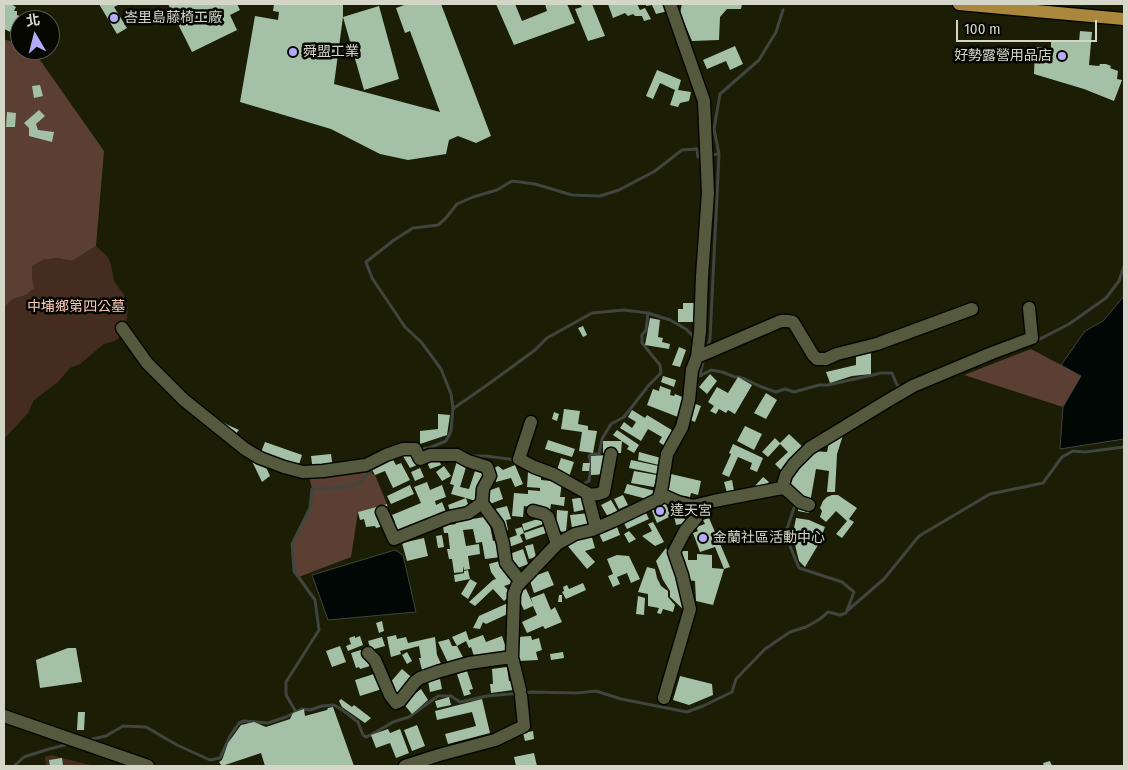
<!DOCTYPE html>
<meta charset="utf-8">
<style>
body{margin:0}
#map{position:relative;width:1128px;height:770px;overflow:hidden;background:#1b1d05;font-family:"Fira Sans Condensed","Noto Sans TC",sans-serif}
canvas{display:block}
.frame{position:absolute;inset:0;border:5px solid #d4d6c7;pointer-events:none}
.north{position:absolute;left:10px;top:10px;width:50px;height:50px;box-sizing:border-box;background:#060701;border:1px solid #585a50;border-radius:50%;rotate:352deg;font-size:14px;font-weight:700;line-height:20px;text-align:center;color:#d4d6c7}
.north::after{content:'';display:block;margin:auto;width:18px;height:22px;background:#b4acf9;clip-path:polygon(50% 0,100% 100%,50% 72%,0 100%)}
.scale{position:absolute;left:956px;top:20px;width:141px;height:22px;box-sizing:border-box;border:2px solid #d4d6c7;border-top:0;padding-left:6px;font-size:15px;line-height:18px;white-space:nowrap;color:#d4d6c7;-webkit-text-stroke:4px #060701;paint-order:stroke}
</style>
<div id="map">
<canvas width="1128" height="770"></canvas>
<div class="frame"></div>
<div class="north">北</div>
<div class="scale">100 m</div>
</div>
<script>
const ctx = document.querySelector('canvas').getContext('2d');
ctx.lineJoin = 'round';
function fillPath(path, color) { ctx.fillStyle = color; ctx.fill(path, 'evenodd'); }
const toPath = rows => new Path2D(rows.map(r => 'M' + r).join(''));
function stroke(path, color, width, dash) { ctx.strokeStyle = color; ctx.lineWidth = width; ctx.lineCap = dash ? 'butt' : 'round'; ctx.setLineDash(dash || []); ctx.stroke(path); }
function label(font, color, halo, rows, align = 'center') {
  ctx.font = font + ' "Fira Sans Condensed","Noto Sans TC",sans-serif'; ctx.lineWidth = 5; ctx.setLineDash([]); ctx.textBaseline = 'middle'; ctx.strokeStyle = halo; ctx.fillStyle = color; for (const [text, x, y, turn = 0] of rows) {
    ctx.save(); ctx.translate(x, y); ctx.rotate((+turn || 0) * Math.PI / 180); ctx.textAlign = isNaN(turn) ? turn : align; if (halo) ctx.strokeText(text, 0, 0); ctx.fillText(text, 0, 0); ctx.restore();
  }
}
const green = toPath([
 [96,246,108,257,111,265,114,281,124,295,128,309,126,324,122,335,115,341,104,344,80,364,70,368,58,382,34,400,28,413,4,439,4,307,13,299,26,295,32,279,32,266,43,260,58,258,72,261],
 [52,755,62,758,95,766,46,766,45,757]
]);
const forest = toPath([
 [4,39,20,45,20,50,33,50,104,151,96,246,72,261,58,258,43,260,32,266,32,279,34,288,26,295,13,299,4,307],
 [1031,349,1082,376,1063,407,964,375],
 [363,468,375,475,387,504,358,512,351,557,299,577,294,571,292,544,310,508,312,489,309,476]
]);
const water = toPath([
 [1124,296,1124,439,1060,449,1063,407,1081,376,1061,365,1085,331,1096,325,1103,321,1124,296],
 [395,550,403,555,416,612,328,620,312,575,395,550]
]);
const stream = toPath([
 [711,155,719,154,714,129,720,94,759,60,776,32,783,10],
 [1034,341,1042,338,1069,324,1106,298,1119,281,1124,266],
 [707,349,710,339,719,154],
 [704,357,700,376,711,370,722,372,735,377,738,377,745,379,759,386,776,392,785,389,794,392,819,385,828,385,881,373,892,373,897,385,902,389],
 [454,408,490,383,535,350,547,338,592,313,624,310,648,313,670,320,686,329,695,338],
 [418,450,429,448,446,441,451,431,453,408,451,394,441,369,422,343,405,327,372,278,366,262,394,240,413,228,438,225,445,219,457,204,473,197,497,190,512,181,535,184,572,195,600,196,619,190,655,171,682,150,697,149,698,157,704,156],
 [470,456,486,456,516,460],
 [579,483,583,484,589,481,591,465,589,456,592,454,599,454,602,439,611,424,624,417,649,385,661,373,660,365,642,343,642,335,646,330,648,313],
 [847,611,884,579,919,536,990,494,1043,483,1062,457,1073,451,1085,452,1124,447],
 [296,712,286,695,286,682,319,630,315,600,294,571,292,544,310,508,312,489,327,489,350,486,360,482,371,471,369,467],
 [92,739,106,736,123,726,146,727,177,745,210,760,220,758,230,736,239,723,244,721,268,723,286,717,302,709,310,710,322,706,334,705,341,709,358,722,363,735,366,737,371,735,393,722,409,717,438,696,451,696,460,702,487,696,532,692,577,693,596,691,621,699,687,712,703,706,732,692,736,679,765,649,790,632,806,627,820,619,828,612,840,615,846,613,854,592,842,582,799,568,790,546,787,529,796,502],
 [14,766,24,757,49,749,69,744]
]);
const building = toPath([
 [4,4,11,4,16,7,14,11,17,11,17,15,22,17,15,34,4,29],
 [99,4,120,4,114,7,127,28,117,34],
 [168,4,237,4,240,10,230,15,237,30,192,52],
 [274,4,343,4,343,17,334,84,440,112,410,31,405,33,396,8,407,4,441,4,491,136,476,143,458,136,449,140,446,154,408,160,380,154,331,129,240,102,255,16,278,20,279,12,273,11],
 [496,4,515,4,522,21,547,11,545,4,567,4,575,23,514,45],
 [580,4,592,4,605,36,588,41,575,9,582,7],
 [608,4,637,4,640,10,645,8,651,19,644,21,642,16,635,16,633,14,628,16,625,13,613,18],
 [646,4,665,4,668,11,656,14,652,5,646,6],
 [682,4,742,4,741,9,727,9,720,17,719,40,692,41,680,13],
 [379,6,399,79,364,90,343,17],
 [1080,31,1092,32,1089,65,1099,66,1100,64,1106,64,1111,66,1110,68,1118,71,1117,79,1122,80,1114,101,1084,89,1034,74,1035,47,1051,48,1051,40,1079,42],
 [735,46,743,64,730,70,726,61,707,69,703,60],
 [657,70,681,80,678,90,691,92,689,101,680,103,678,107,670,105,675,90,660,83,653,99,646,96],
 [40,85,43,96,34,98,32,86],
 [39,110,45,116,36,124,38,130,54,132,52,142,29,136,29,128,24,123],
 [7,112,16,113,15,127,6,127],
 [683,303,698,303,698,322,678,322,678,309,683,309],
 [650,318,660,320,658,337,663,338,662,342,670,344,669,349,645,345],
 [583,326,587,335,583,337,578,328],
 [679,347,686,350,680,367,672,365],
 [871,353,871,374,852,376,830,383,826,372,856,365,856,354],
 [710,374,717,381,707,394,699,387],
 [663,376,676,380,674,387,661,382],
 [738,377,752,385,735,414,728,410,726,413,719,409,716,414,710,411,714,406,708,402,717,387,728,393],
 [660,386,671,390,670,395,674,396,675,394,685,398,678,417,647,405,653,389,659,391],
 [766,393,777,400,766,419,754,413],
 [693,403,701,406,695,422,688,419],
 [564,409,580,411,578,424,588,426,588,430,597,431,593,453,579,451,582,432,561,429],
 [632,410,645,418,647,415,675,432,666,447,659,442,662,437,648,429,641,441,620,428,624,422,632,428,636,422,628,417],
 [554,412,559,414,557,421,552,419],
 [438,414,450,415,447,435,420,444,420,431,438,429],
 [218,419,228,425,239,430,232,438,214,424],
 [745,426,762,434,754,450,737,441],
 [617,430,639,445,634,453,627,449,629,446,613,435],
 [844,432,837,454,835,492,827,492,829,471,816,469,810,503,788,490,788,482,812,451,827,452,830,438],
 [789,434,806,450,782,471,775,464,788,452,780,444,768,457,762,452,775,438,780,443],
 [548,440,575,449,572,457,545,449],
 [603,441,622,441,621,453,603,453],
 [265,442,302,455,298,468,260,455],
 [733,444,763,458,757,472,750,469,752,463,738,457,729,477,722,474,731,454,729,453],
 [410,452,417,465,410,468,403,456],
 [639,452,661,458,659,465,638,460],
 [331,454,333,468,313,471,311,456],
 [608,455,609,474,591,475,591,456],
 [391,456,396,465,401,463,410,480,393,488,385,471,375,475,370,466],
 [250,457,265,465,270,476,262,482],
 [438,457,441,465,430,469,427,462],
 [561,458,574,462,569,477,556,473],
 [631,460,659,466,658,474,629,468],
 [457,461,467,464,460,487,469,489,475,471,488,475,479,502,466,498,469,507,451,513,448,505,466,498,451,494,454,485,450,484],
 [583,463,590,463,589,471,582,471],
 [515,465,523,484,515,487,511,478,496,482,490,470,498,466,503,470],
 [444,466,451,476,442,481,436,472],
 [420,468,424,477,415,481,411,472],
 [634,471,657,475,654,487,631,483],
 [528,472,541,473,541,480,562,482,560,497,565,497,564,506,551,504,550,510,524,506,523,517,512,516,514,493,528,494,528,490,540,491,540,488,527,487],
 [671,474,701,481,698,495,691,493,690,497,684,496,683,499,666,495],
 [763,477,769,482,760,491,755,486],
 [732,480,734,491,727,493,724,482],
 [427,482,430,490,442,485,446,497,435,501,436,505,442,502,448,517,398,537,392,523,395,522,392,515,421,503,414,487],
 [627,484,655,491,647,499,624,493],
 [410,485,414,494,391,504,387,496],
 [499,487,503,499,490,504,485,492],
 [623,495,628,505,619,509,614,499],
 [832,495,838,495,857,508,849,519,854,522,842,538,836,534,847,521,836,511,826,522,820,517,822,511,820,508,823,501,827,497],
 [585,497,587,509,574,512,572,499],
 [611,500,618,512,608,517,601,505],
 [664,500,671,516,657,523,650,506],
 [387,504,388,510,379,512,384,526,376,528,375,526,366,527,364,519,360,520,358,512],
 [682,505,686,523,676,525,672,507],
 [799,505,810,507,809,513,798,511],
 [507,506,511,519,506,520,508,530,501,532,495,509],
 [644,509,649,519,627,529,622,519],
 [557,510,568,511,566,532,556,531],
 [590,513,591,525,572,528,570,515],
 [490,516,492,525,490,526,493,541,498,540,501,557,485,559,482,542,476,543,473,529,463,530,466,546,479,544,480,554,468,556,470,569,464,570,463,566,463,572,454,573,452,559,449,559,447,549,450,549,448,533,444,533,443,526,456,524,455,522],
 [541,518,543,524,524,531,522,524],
 [709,518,730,567,724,569,715,547,700,552,693,533,698,531,696,527,705,524,703,520],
 [796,518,809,520,825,527,818,545,805,567,799,561,796,549,793,533],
 [653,522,664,542,655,546,642,536,652,531,648,524],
 [616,524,620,535,603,542,598,532],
 [547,525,549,532,526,540,524,533,520,535,523,542,506,548,504,540,517,535,515,529,522,527,524,533],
 [629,531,636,539,629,543,624,534],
 [591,534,595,548,585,551,595,562,587,569,567,545,575,538],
 [442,535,444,547,438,548,436,536],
 [424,538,428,556,407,561,402,543],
 [533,544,536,557,529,559,525,546],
 [666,548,692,608,685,611,670,597,670,591,663,580,656,561],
 [523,549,528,564,513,570,507,555],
 [682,551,688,551,688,560,697,560,697,554,712,555,712,568,724,569,713,605,696,601,695,581,687,580,685,560,682,560],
 [617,555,629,556,640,579,631,583,627,573,617,577,620,584,613,587,608,576,613,574,607,559],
 [503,560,508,578,514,577,516,582,504,586,512,594,504,601,493,589,475,606,469,602,493,580,496,579,491,572,489,564],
 [647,567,655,569,657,578,661,586,668,591,668,597,675,605,673,612,663,609,661,614,657,613,659,608,648,606,648,594,638,592],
 [468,570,470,579,455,582,454,575,464,573,464,571],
 [548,571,554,585,534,593,529,578],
 [470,579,477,583,468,599,461,594],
 [583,583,586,590,566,599,562,592,564,591,563,587,567,585,569,589],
 [526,589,533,604,531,598,544,593,551,610,555,607,562,622,545,629,543,626,527,633,522,622,537,615,533,606,524,610,516,593],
 [559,595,562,595,562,602,558,602],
 [638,596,645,598,644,615,636,614],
 [508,603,512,612,486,624,483,622,480,629,473,628,479,616],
 [382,621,384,631,379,633,376,623],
 [466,631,469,640,483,635,486,642,502,636,507,651,476,662,471,647,469,648,466,641,457,646,452,637],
 [396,635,397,639,406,637,408,643,435,637,437,655,442,666,427,675,425,669,422,670,419,658,421,658,419,646,400,651,401,654,391,657,387,637],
 [355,636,355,638,360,636,363,645,348,651,346,646,351,644,349,638],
 [531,636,532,640,539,638,542,650,536,652,538,660,519,661,518,637],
 [382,637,385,646,371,650,368,641],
 [449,639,452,646,457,646,466,663,452,671,438,642],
 [340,646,346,662,332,667,326,651],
 [68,648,76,648,82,682,40,688,36,660],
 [364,649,370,666,360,669,359,667,356,668,351,653],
 [407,652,412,661,407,664,402,655],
 [563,652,564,658,551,660,550,654],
 [507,667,509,681,512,681,513,690,491,693,490,684,493,684,492,669],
 [402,669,416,681,402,697,388,685],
 [467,671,473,689,469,690,471,694,464,696,457,674],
 [377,673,382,689,360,696,355,680],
 [680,676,712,684,713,695,689,705,673,700],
 [440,679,442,689,430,692,428,681],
 [421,689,428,700,412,714,403,703],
 [449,697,451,705,437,708,435,701],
 [341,699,352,707,354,705,371,718,365,723,342,707,339,701],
 [482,699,490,733,448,744,445,734,476,726,472,712,437,720,435,711],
 [333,707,354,766,265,766,261,753,222,766,219,762,222,760,228,743,241,725,254,722,266,727,290,719,293,713,304,709,305,716,327,710,328,708],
 [78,712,85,712,84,730,77,730],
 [417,725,425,746,412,751,404,730],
 [388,729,390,733,400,729,409,753,396,758,390,743,376,748,371,735],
 [533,731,534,739,525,741,523,733],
 [534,753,537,766,516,766,514,757],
 [62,758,63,766,50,766,49,760],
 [1050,761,1052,766,1044,766,1043,763]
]);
const minor = toPath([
 [122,328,147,363,184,400,245,449,260,458,284,467,303,472,323,471,366,465,386,455,403,449,415,449,420,459,430,455,457,455,468,461,487,467,490,476,483,489,482,503,498,525,503,543,506,563,521,582],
 [697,357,781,321,788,321,793,322,795,325,813,355,817,359,826,359,837,354,877,344,972,309],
 [531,422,519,459,534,467,553,474,587,493,596,528],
 [782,488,786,475,794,464,810,448,889,400,913,386,992,353,1032,338,1029,308],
 [660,494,678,502,693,506,714,501,782,488,787,490,800,502,809,505],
 [588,495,598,494,604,492,611,454],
 [533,511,544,514,548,517,557,544],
 [382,512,394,539,449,517,468,513,482,503],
 [368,653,375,660,390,695,396,703,400,701,415,682,420,678,437,672,469,663,512,657],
 [520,690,512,657,514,594,517,586,557,544,575,534,592,530,613,521,659,499,662,486,667,454,682,427,689,400,692,370,697,357,700,332,702,276,708,193,704,101,670,4],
 [664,698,690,609,682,575,674,552,685,531,696,518,693,506],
 [4,716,148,766],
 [405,766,439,755,495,740,524,726,521,696]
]);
const major = toPath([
 [959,4,1124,19]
]);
const markers = [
 [114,18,5,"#b4acf9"],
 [293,52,5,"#b4acf9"],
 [1062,56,5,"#b4acf9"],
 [660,511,5,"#b4acf9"],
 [703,538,5,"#b4acf9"]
];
const poiNames = [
 ["峇里島藤椅工廠",124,18],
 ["舜盟工業",303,52],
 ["好勢露營用品店",1052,56,"right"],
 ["達天宮",670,511],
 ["金蘭社區活動中心",713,538]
];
const parkNames = [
 ["中埔鄉第四公墓",76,307]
];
fillPath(green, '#452c20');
fillPath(forest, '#5b3f32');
fillPath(water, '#000705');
stroke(water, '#40453f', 1);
stroke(stream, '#40453f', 3);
fillPath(building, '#a4c1a8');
stroke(minor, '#060700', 15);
stroke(major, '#060700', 15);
stroke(minor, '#55593e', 12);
stroke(major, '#a9883d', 12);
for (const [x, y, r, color] of markers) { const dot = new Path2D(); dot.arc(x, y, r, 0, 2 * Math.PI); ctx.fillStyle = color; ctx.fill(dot); stroke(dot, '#060701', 2); }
label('14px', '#d4d6c7', '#060701', poiNames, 'left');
label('14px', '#facbb7', '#060701', parkNames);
</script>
